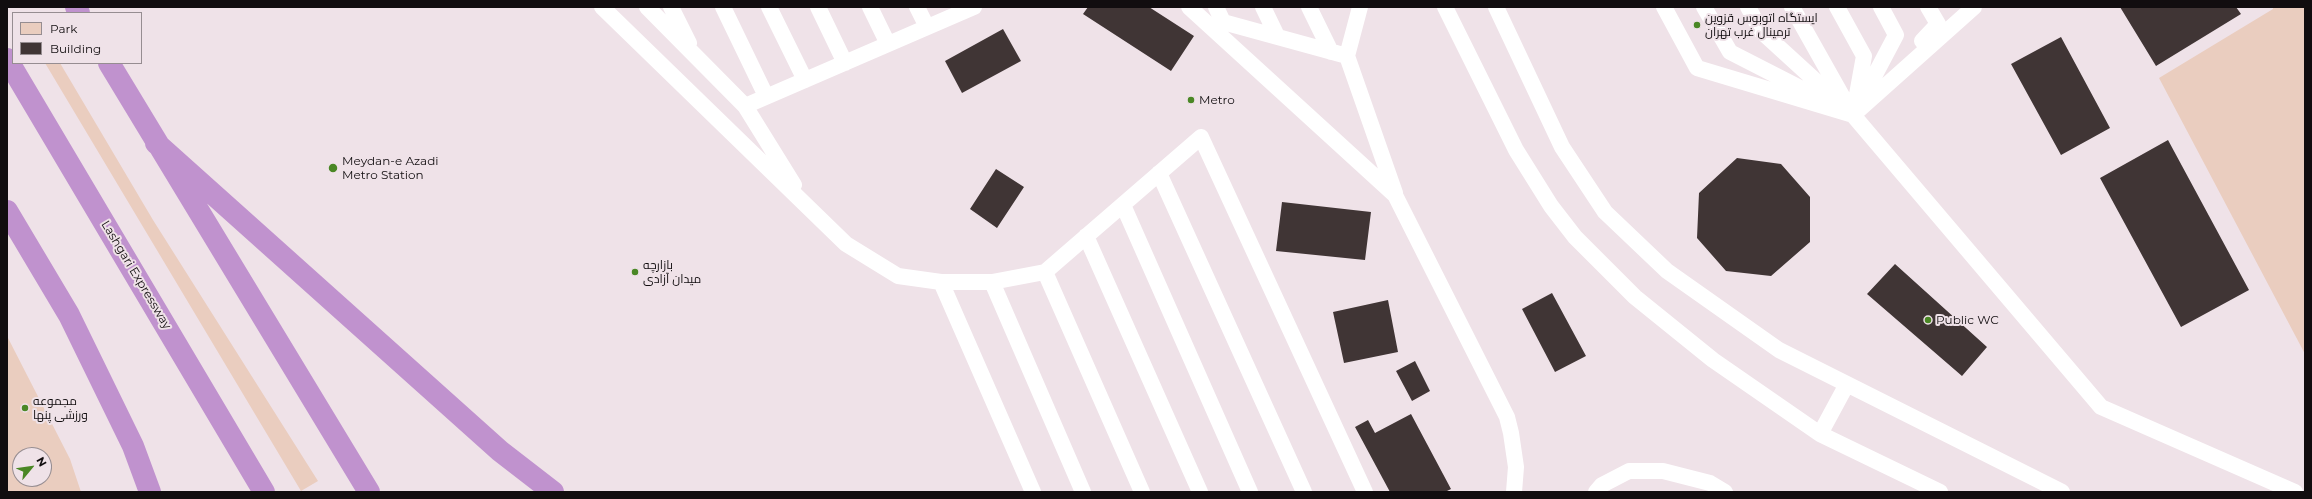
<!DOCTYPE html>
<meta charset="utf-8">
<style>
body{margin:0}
#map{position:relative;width:2312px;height:499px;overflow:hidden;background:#efe2e8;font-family:Montserrat,sans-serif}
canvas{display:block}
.frame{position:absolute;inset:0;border:8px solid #110d0f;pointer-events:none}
.legend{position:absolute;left:12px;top:12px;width:130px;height:52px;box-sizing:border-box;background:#efe2e8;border:1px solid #968d91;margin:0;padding:5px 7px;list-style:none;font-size:12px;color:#110d0f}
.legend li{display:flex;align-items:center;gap:8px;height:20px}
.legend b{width:20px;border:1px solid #968d91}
.north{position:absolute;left:12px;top:447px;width:40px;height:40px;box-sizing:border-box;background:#efe2e8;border:1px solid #968d91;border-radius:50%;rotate:61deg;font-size:11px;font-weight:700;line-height:16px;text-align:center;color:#110d0f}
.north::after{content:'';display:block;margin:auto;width:14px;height:18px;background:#4a8725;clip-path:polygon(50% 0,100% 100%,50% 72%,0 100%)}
</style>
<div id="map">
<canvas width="2312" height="499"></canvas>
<div class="frame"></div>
<ul class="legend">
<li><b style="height:11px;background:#eacdbf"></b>Park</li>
<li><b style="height:11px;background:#403535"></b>Building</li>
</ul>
<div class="north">N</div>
</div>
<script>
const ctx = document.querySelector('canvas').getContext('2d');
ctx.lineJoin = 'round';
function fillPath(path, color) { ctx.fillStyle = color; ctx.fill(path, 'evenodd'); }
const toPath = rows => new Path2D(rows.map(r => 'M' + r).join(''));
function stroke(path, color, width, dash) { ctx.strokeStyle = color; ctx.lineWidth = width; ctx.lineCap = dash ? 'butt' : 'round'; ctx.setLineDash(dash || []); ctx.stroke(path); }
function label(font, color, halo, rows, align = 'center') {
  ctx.font = font + ' Montserrat,Cairo,sans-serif'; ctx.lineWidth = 4; ctx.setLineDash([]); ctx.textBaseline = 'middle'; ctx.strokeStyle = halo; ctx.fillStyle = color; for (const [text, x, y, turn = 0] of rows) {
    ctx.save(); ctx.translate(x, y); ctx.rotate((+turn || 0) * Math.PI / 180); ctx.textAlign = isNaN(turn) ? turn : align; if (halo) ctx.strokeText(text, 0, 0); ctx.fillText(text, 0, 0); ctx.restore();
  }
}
const green = toPath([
 [2273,7,2305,7,2305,354,2159,78,2273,9],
 [45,63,60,63,153,220,318,481,301,491],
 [7,336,70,459,81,492,7,492],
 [20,455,44,455,44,479,20,479]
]);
const building = toPath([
 [1088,7,1149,7,1194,36,1171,71,1083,14],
 [2120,7,2236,7,2241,14,2156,66],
 [1003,29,1021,61,962,93,945,61],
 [2061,37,2110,128,2061,155,2011,64],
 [2168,140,2249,290,2181,327,2100,178],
 [1737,158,1781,164,1810,197,1810,242,1771,276,1726,271,1697,238,1699,193],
 [996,169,1024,187,997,228,970,209],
 [1282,202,1371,212,1365,260,1276,251],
 [1895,264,1987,347,1962,376,1867,294],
 [1552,293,1586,356,1555,372,1522,309],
 [1388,300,1398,352,1344,363,1333,312],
 [1415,361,1430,391,1412,401,1396,371],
 [1411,414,1451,489,1445,492,1390,492,1355,427,1368,420,1375,433]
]);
const service = toPath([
 [602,7,846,244,898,276,941,282,992,282,1045,272,1201,137,1365,492],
 [647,7,745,106,794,185],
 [671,7,689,43],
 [723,7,766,96],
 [769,7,805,80],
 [818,7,845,63],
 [870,7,888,44],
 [917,7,927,27],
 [1189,7,1395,195,1507,417,1511,433,1516,467,1514,492],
 [1216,7,1223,22],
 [1263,7,1277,36],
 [1309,7,1331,52],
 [1360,7,1347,56,1395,193],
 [1445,7,1516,150,1551,206,1575,237,1635,297,1713,360,1820,434,1940,492],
 [1496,7,1562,147,1605,212,1667,271,1779,350,2062,492],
 [1664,7,1697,68,1850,114],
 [1704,7,1730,52,1816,96],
 [1748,7,1761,31,1853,115,2101,407,2295,492],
 [1792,7,1846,103],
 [1837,7,1864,56,1856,100],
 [1219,34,1223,22,1347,56],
 [1922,41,1938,24,1928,7],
 [1859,105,1896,35,1881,7],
 [745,106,974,7],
 [1853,115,1974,7],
 [1159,173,1304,492],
 [1123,205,1250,492],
 [1086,236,1200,492],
 [1045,272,1142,492],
 [941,282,1033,492],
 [992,282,1083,492],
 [1820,434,1847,384],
 [1596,492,1602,485,1629,471,1663,471,1710,483,1725,492]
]);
const trunk = toPath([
 [76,7,79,13],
 [7,59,264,492],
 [109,63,369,492],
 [156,143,500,451,553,492],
 [7,211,69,315,133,446,150,492]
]);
const markers = [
 [1697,25,4,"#4a8725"],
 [1191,100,4,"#4a8725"],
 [333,168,5,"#4a8725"],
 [635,272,4,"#4a8725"],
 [1928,320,4,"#4a8725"],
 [25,408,4,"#4a8725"]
];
const poiNames = [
 ["ایستگاه اتوبوس قزوین",1705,18],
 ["ترمینال غرب تهران",1705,32],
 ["Metro",1199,100],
 ["Meydan-e Azadi",342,161],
 ["Metro Station",342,175],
 ["بازارچه",643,265],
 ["میدان آزادی",643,279],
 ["Public WC",1936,320],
 ["مجموعه",33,401],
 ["ورزشی پنها",33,415]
];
const streetNames = [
 ["Lashgari Expressway",136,275,59]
];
fillPath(green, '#eacdbf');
fillPath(building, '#403535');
stroke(service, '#fff', 16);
stroke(trunk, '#c092ce', 22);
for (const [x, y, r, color] of markers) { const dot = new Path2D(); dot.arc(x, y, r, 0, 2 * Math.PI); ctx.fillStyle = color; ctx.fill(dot); stroke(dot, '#efe2e8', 1.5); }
label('12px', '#110d0f', '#efe2e8', poiNames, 'left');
label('12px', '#110d0f', '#efe2e8', streetNames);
</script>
